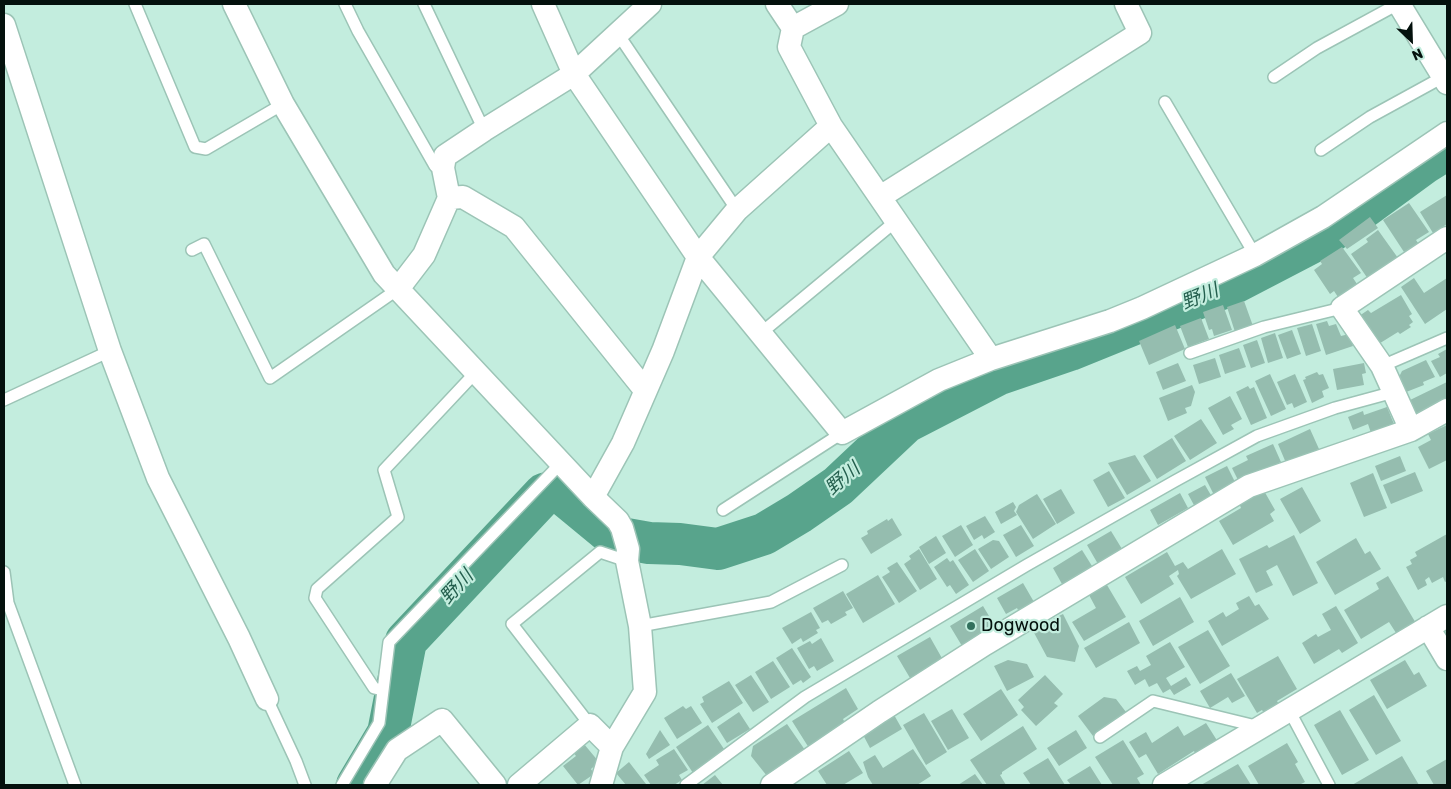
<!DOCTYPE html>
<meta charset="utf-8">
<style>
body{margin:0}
#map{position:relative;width:1451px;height:789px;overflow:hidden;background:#c3edde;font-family:Rubik,sans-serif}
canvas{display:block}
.frame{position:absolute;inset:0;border:5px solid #04110d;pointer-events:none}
.north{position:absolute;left:1386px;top:15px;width:50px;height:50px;-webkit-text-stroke:4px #c3edde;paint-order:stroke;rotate:156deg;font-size:14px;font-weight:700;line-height:20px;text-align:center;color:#04110d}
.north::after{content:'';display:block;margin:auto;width:18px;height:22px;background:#04110d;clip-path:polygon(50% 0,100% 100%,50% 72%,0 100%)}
</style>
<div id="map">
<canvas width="1451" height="789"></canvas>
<div class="frame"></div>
<div class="north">N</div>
</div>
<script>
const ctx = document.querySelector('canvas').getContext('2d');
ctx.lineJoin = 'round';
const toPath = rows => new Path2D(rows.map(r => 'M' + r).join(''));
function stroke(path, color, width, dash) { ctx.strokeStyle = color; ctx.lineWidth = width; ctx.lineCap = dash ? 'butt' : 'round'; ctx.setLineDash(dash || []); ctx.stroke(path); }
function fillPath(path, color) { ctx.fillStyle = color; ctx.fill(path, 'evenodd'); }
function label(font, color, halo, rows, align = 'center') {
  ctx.font = font + ' Rubik,"Noto Sans JP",sans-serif'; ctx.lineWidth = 4.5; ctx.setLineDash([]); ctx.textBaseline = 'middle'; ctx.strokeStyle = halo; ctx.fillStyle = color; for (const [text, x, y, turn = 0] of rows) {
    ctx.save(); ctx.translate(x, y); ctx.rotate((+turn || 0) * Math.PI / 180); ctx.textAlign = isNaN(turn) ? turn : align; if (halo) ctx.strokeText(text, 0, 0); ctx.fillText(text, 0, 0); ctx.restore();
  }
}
const river = toPath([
 [357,785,388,733,406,641,544,494,558,490,615,537,649,543,680,544,718,549,764,534,799,513,838,486,906,422,997,375,1070,350,1228,286,1326,235,1423,164,1447,149]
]);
const building = toPath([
 [1447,195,1447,224,1433,233,1420,212],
 [1409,203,1429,232,1416,240,1418,243,1404,252,1383,220],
 [1370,217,1378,228,1347,249,1339,240],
 [1378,230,1398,258,1368,279,1351,254,1368,242,1366,239],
 [1342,247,1361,273,1353,278,1357,284,1338,297,1334,291,1330,294,1314,270,1322,264,1320,261],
 [1414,278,1424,293,1447,278,1447,309,1425,324,1401,287],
 [1401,295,1412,314,1409,316,1413,322,1409,325,1411,327,1400,334,1398,332,1377,345,1359,316,1368,310,1371,313],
 [1244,301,1253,326,1235,332,1227,307],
 [1223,305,1232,330,1214,336,1212,329,1209,330,1203,312],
 [1201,318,1209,339,1188,347,1180,326],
 [1327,321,1329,326,1336,324,1341,336,1349,334,1353,346,1326,355,1316,324],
 [1312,324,1321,351,1306,356,1297,328],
 [1175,325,1185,349,1149,365,1139,341],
 [1292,330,1301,354,1287,359,1278,335],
 [1275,333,1283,358,1268,363,1261,338],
 [1257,340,1265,363,1251,368,1243,345],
 [1239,348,1246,367,1225,374,1219,355],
 [1447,349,1447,373,1440,377,1431,361,1440,357,1438,354],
 [1215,358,1221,377,1199,384,1193,365],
 [1426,360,1435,377,1423,382,1424,385,1401,394,1396,383,1402,371],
 [1178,363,1186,381,1163,390,1156,372],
 [1364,363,1366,373,1362,374,1364,385,1337,390,1333,369],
 [1317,372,1319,375,1323,374,1329,388,1322,391,1324,397,1312,403,1303,380,1306,379,1305,377],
 [1270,374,1286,409,1271,416,1255,381],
 [1295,374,1307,402,1294,408,1292,403,1287,405,1277,382],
 [1447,382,1447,398,1415,414,1408,401],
 [1192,385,1195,392,1191,406,1185,408,1187,413,1168,421,1159,398],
 [1248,386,1250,389,1254,387,1267,418,1251,425,1236,392],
 [1230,396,1242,419,1231,425,1234,429,1223,435,1208,408],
 [1387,407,1394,424,1371,433,1368,424,1353,430,1348,417,1363,411,1364,415],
 [1201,419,1217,443,1190,460,1174,436],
 [1447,425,1447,460,1429,469,1418,447,1431,440,1428,434],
 [1310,429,1319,449,1286,463,1278,444],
 [1172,438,1186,461,1157,479,1143,456],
 [1273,444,1281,462,1272,466,1273,469,1240,484,1232,468,1248,460,1246,456],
 [1135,455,1151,481,1127,495,1108,463],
 [1400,456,1406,471,1381,481,1375,466],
 [1227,466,1237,486,1215,497,1205,477],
 [1109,471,1125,498,1108,507,1093,480],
 [1415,472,1423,491,1391,504,1383,485],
 [1373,473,1387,508,1364,517,1350,483],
 [1205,485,1212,497,1195,507,1188,494],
 [1302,487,1321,521,1300,534,1280,499],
 [1061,489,1075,513,1057,524,1043,499],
 [1263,489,1275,510,1270,514,1274,521,1233,545,1219,521,1241,508,1239,503],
 [1180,493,1188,508,1158,525,1150,510],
 [1037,494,1056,524,1033,539,1016,512,1019,505],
 [1013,502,1016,507,1014,511,1017,515,1001,524,995,512],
 [985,516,995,532,984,539,982,535,974,540,966,526],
 [892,518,902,535,871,554,861,538,868,534,867,531,887,519,888,521],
 [961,525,973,545,955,557,942,536],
 [1021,525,1034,546,1016,557,1003,535],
 [1111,531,1122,549,1098,564,1087,545],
 [1447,534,1447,581,1445,582,1443,577,1432,583,1429,577,1425,580,1427,585,1418,590,1406,567,1412,564,1410,560,1417,556,1415,552],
 [1294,535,1318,583,1293,596,1277,565,1266,571,1273,585,1256,593,1239,559,1267,545,1269,548],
 [936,536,946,553,929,564,919,547],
 [1356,538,1365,554,1370,551,1381,569,1335,595,1316,562],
 [993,540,999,541,1009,557,991,569,978,549],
 [919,549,937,579,920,590,904,564,911,559,909,556],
 [975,549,989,571,973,582,958,560],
 [1222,549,1236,574,1191,599,1177,576,1179,574,1178,570,1169,576,1174,584,1141,604,1125,577,1167,552,1175,566,1183,562,1188,569],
 [1082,550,1092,566,1062,584,1053,568],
 [947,558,950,562,953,560,969,585,956,594,950,585,947,587,934,567],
 [897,562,917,591,899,603,882,577,890,572,887,568],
 [878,575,895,604,863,623,846,594],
 [1388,576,1417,625,1398,636,1389,622,1361,639,1344,610,1379,589,1376,583],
 [1023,583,1034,602,1018,610,1017,608,1006,614,997,598],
 [1107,585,1126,617,1084,641,1072,622,1096,608,1089,595],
 [843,591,853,608,845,612,847,615,831,624,828,620,822,623,813,608],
 [1249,596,1255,606,1259,604,1269,619,1222,646,1208,621,1223,612,1226,617,1239,609,1236,603],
 [1180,597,1194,622,1153,646,1139,621],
 [983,606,995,626,962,646,950,626],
 [1336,606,1358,643,1342,653,1339,649,1314,664,1302,643,1316,634,1318,637,1331,630,1322,614],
 [811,612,820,628,816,630,818,633,803,642,801,638,792,644,782,628],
 [1063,614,1079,646,1075,662,1047,657,1032,629],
 [1129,622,1140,643,1096,668,1084,648],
 [1208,630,1230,666,1200,684,1178,647],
 [930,637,943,660,910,678,897,656],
 [821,638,834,661,817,671,814,666,809,669,797,648,810,641,812,644],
 [1170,642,1185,667,1166,678,1171,686,1186,677,1191,685,1174,695,1170,689,1163,693,1157,683,1149,687,1145,679,1135,685,1127,671,1137,666,1140,671,1151,665,1146,656],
 [792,648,811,677,803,683,801,680,793,685,776,658],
 [1278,656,1297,689,1277,701,1281,708,1266,716,1262,710,1257,713,1237,679],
 [1008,660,1027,664,1034,677,1007,691,994,666],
 [1405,660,1414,675,1419,672,1427,686,1387,709,1370,680],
 [773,661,790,687,771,699,755,672],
 [1231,673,1245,696,1232,703,1228,697,1210,708,1200,691],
 [751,675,769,702,753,712,735,685],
 [1045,675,1063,694,1054,703,1058,706,1036,726,1021,710,1024,707,1018,700],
 [729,681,743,703,712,723,700,704,704,702,702,697],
 [846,688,858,709,843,719,846,725,809,748,792,721],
 [1001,689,1018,715,981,741,963,714],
 [1374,695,1401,741,1376,755,1349,710],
 [1104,697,1116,699,1126,712,1093,736,1078,716],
 [683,706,686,709,691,706,702,723,677,739,664,718],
 [952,709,969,738,948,750,931,721],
 [1340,710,1369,760,1342,775,1314,725],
 [739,712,750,729,727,743,717,727],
 [893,713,902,729,870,748,861,731],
 [924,713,947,752,926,765,903,725],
 [1206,723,1218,742,1196,755,1194,751,1158,774,1146,754,1139,758,1129,742,1146,732,1152,743,1178,726,1184,736],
 [787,724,805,750,767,776,751,756,753,746],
 [708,725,726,752,693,773,676,747],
 [1023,726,1037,749,1002,772,1002,774,1000,775,1006,785,987,785,970,760],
 [660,730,670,745,649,759,646,754],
 [1076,730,1087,748,1059,766,1047,748],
 [1123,740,1144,774,1137,778,1141,785,1113,785,1095,757],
 [1287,743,1298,762,1295,764,1305,782,1299,785,1259,785,1248,766],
 [584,744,599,762,591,769,594,774,578,785,563,766,576,756,573,752],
 [674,749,688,770,679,775,682,780,674,785,651,785,644,775,659,765,656,760],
 [913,749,931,776,917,785,873,785,868,777,863,762,875,755,883,768],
 [849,751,863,773,843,785,827,785,818,771],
 [1402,756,1419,785,1352,785],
 [1048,758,1065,785,1031,785,1023,773],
 [1447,759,1447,785,1434,785,1426,771],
 [629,762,646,784,644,785,626,785,616,773],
 [1238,764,1251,785,1201,785],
 [1090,766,1102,785,1071,785,1067,780],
 [975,774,983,785,958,785],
 [715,775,723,785,702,785]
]);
const lane = toPath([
 [135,4,195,147,206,149,283,104],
 [345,4,358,31,435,166,443,168],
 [424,4,484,130],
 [618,34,737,210],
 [1274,77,1317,48,1398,4],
 [1165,102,1255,255],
 [1321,150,1370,117,1443,77],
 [192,250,204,244,270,378,398,289],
 [761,333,896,221],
 [1190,353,1264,327,1342,308],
 [1382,366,1447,338],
 [4,400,110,351],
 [723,510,842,433],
 [4,572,8,603,75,785],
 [640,626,771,602,842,565],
 [383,690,374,688,315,598,317,589,398,517,384,470,476,372],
 [267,699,296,761,305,785],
 [1289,710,1329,785],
 [590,725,512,624,600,552,627,561],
 [1100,737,1153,701,1260,727],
 [342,785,379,723,389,642,561,463],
 [686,785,805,697,1027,565,1175,481,1257,436,1335,408,1394,392]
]);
const street = toPath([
 [234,4,283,104,384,274,593,497,618,521,622,528,628,549,627,561,640,626,645,692,612,747,601,785],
 [543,4,574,74,698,257,842,433,939,380,991,359,1110,321,1142,308,1255,255,1323,217,1447,133],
 [777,4,793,28,789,47,831,126,991,359],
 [1399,4,1447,83],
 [4,25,110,351,158,478,239,638,267,699],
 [793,28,837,4],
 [880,197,1140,33,1126,4],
 [449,198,463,197,514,227,645,390],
 [398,289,424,255,449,198,443,168,445,156,484,130,574,74,650,4],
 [1411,430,1382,366,1342,308,1447,238],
 [593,497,623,443,663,351,698,257,737,210,831,126],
 [1428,627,1447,659],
 [375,785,397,750,442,720,495,785],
 [519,785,590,725,612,747],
 [772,785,879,712,985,644,1249,486,1411,430,1447,410],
 [1164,785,1447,616]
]);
const markers = [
 [971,626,5,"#32705d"]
];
const poiNames = [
 ["Dogwood",981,626]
];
const waterNames = [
 ["野川",1200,297,-22],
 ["野川",843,479,-40],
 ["野川",457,587,-47]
];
stroke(river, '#58a48c', 42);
fillPath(building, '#95bdaf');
stroke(lane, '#9cc4b6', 14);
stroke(street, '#9cc4b6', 25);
stroke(lane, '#fff', 11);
stroke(street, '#fff', 22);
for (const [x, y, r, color] of markers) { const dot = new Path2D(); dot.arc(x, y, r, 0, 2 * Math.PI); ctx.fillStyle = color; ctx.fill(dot); stroke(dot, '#c3edde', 2); }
label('18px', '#04110d', '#c3edde', poiNames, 'left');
label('italic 19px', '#245f4e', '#c3edde', waterNames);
</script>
